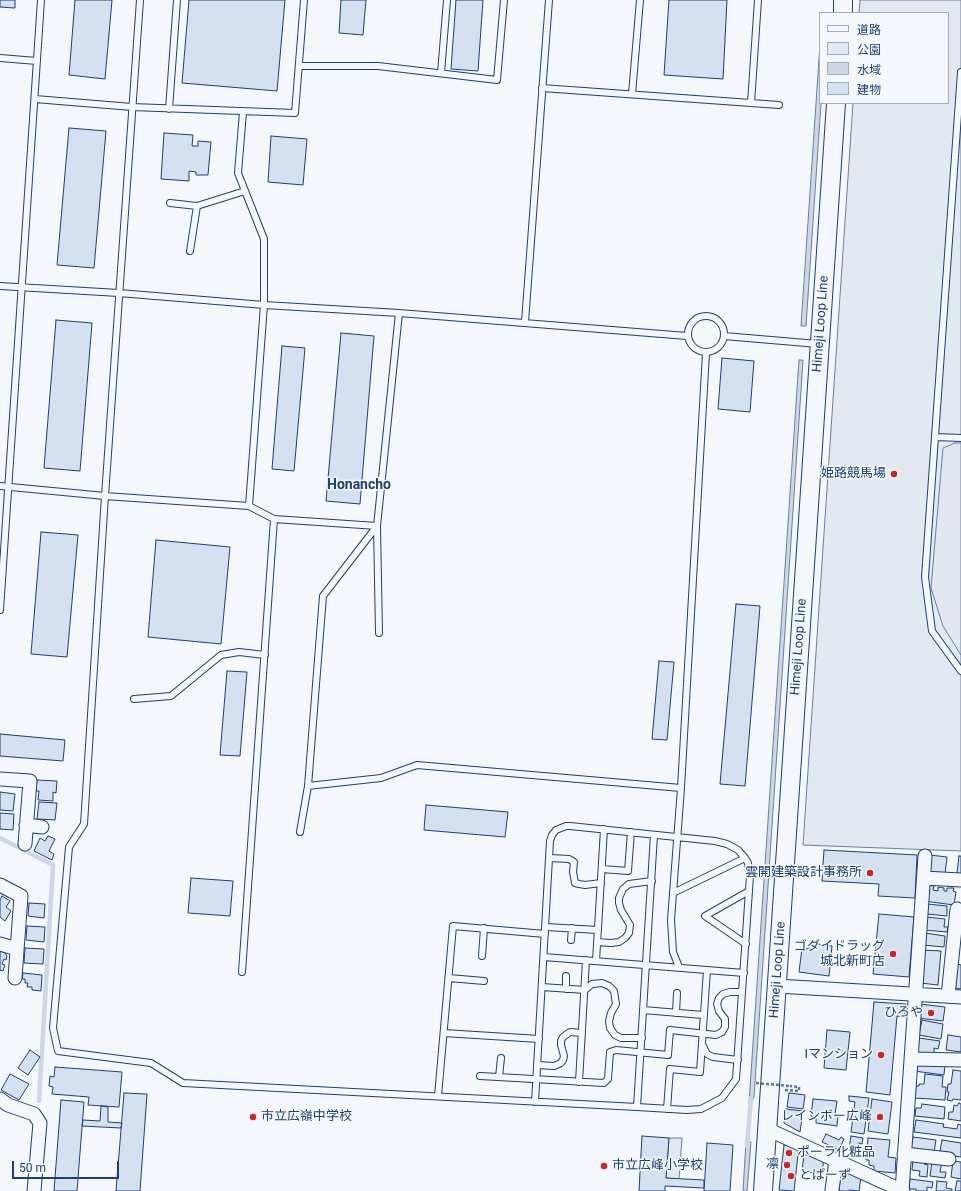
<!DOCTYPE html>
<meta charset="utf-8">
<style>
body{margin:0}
#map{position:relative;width:961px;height:1191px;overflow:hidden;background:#f4f7fb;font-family:Roboto,"Noto Sans JP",sans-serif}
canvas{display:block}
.legend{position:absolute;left:819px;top:12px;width:130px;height:92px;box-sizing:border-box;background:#f4f7fb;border:1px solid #9eadc5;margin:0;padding:5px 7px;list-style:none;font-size:12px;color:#1d3f73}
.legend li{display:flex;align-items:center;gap:8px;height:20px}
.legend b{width:20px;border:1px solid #9eadc5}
.scale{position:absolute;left:12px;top:1161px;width:107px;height:18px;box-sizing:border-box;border:2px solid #1d3f73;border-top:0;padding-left:5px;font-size:12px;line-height:14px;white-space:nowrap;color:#1d3f73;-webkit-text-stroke:3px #f4f7fb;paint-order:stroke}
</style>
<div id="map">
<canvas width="961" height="1191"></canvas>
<ul class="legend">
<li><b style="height:5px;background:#f4f7fb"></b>道路</li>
<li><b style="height:11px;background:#e3e9f0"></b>公園</li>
<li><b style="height:11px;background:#cfd7e4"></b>水域</li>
<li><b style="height:11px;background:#d5e0f0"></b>建物</li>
</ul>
<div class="scale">50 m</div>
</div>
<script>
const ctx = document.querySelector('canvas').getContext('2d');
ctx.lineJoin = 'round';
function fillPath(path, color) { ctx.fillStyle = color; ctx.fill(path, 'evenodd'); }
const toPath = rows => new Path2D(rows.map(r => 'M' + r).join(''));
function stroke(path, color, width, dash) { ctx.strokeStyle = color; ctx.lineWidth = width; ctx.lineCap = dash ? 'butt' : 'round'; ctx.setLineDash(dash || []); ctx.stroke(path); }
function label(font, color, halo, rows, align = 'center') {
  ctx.font = font + ' Roboto,"Noto Sans JP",sans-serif'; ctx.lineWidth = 3; ctx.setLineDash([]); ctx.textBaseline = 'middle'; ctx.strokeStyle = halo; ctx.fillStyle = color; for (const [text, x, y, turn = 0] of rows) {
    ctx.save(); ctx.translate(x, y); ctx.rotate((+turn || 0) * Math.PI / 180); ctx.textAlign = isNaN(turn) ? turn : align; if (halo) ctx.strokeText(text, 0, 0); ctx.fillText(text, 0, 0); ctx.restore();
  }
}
const green = toPath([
 [860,0,961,0,961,851,803,845,853,103,948,103,948,13,859,13,860,0],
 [669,1138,682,1138,679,1179,666,1178,669,1138]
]);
const parking = toPath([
 [955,443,961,443,961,655,943,626,931,588,943,448,955,443]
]);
const water = toPath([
 [820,44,820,103,821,103,806,326,801,326,820,44],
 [799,360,803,360,754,1097,751,1103,749,1103,799,360],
 [746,1141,751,1142,747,1191,743,1191,746,1141]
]);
const stream = toPath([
 [0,838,53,865,39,1101],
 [747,1146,751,1098]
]);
const building = toPath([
 [0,0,15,0,15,8,0,7,0,0],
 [75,0,112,0,105,79,69,75,75,0],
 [189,0,285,0,277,91,182,83,189,0],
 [341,0,366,0,363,35,339,33,341,0],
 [456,0,483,0,478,71,451,69,456,0],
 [669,0,727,0,723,79,664,75,669,0],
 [69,128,106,131,94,268,57,265,69,128],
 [164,133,193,135,192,146,198,146,198,141,211,142,208,175,196,175,196,172,189,171,189,181,161,179,164,133],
 [271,136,307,139,303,185,268,182,271,136],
 [56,320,92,323,80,471,44,468,56,320],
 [341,333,374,336,360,504,326,501,341,333],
 [282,346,305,348,294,471,272,469,282,346],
 [722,358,754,361,750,412,718,409,722,358],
 [41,532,78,535,67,657,31,654,41,532],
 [156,540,230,547,221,644,148,637,156,540],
 [736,604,760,606,745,786,720,784,736,604],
 [659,661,674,662,667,740,652,739,659,661],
 [227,671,247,672,240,756,220,755,227,671],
 [0,734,65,740,63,761,0,756,0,734],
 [37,780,57,781,56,793,53,792,53,801,38,800,39,791,36,791,37,780],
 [0,792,15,794,13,811,0,810,0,792],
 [39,802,57,803,55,820,37,819,39,802],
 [426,805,508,812,505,837,424,830,426,805],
 [0,813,14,814,13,830,0,829,0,813],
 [48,836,55,839,49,851,54,854,52,860,34,851,40,838,45,841,48,836],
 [824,850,917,855,915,898,878,896,879,884,822,881,824,850],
 [930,855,947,857,945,874,928,872,930,855],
 [959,856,961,856,961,874,957,873,959,856],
 [191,878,233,881,230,916,188,913,191,878],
 [926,885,934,886,933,890,938,891,938,887,944,888,944,891,947,891,947,888,954,888,953,891,956,892,954,905,924,901,926,885],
 [2,896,10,901,6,907,11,911,5,921,0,917,0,900,2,896],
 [29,903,45,904,44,918,28,916,29,903],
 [927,904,947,906,947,916,927,914,927,904],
 [879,914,914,917,909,977,873,974,879,914],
 [926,917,945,919,944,927,948,927,947,932,924,930,926,917],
 [27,926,45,927,44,942,26,940,27,926],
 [925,933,945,936,944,947,923,945,925,933],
 [810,943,832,946,829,976,799,972,802,948,809,949,810,943],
 [25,948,44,949,43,964,24,963,25,948],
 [923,950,941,951,938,985,920,983,923,950],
 [0,951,5,953,7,956,6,960,4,959,2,964,5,965,3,971,0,970,0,951],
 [958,964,961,965,961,989,955,988,958,964],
 [23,973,42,975,41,991,32,990,32,987,27,987,28,983,25,983,25,979,22,979,23,973],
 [874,1002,906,1004,904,1017,897,1016,890,1095,866,1092,874,1002],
 [920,1004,945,1007,943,1021,918,1018,920,1004],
 [922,1020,943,1024,941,1039,919,1035,922,1020],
 [827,1030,850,1032,846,1070,824,1068,827,1030],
 [948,1035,961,1037,961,1052,946,1050,948,1035],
 [919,1038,940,1041,938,1049,934,1048,934,1056,916,1055,919,1038],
 [30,1050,40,1057,28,1075,18,1068,30,1050],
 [918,1062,945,1064,944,1075,914,1071,918,1062],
 [55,1067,122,1072,119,1107,88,1105,89,1097,52,1094,53,1087,49,1086,50,1076,54,1077,55,1067],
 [953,1070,961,1071,961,1100,953,1099,952,1101,947,1100,949,1092,947,1092,948,1084,951,1084,953,1070],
 [10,1074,29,1084,19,1100,1,1090,10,1074],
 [925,1074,943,1076,942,1087,946,1087,945,1100,915,1098,916,1086,919,1086,919,1084,924,1084,925,1074],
 [124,1093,147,1094,140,1191,116,1191,124,1093],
 [789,1093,805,1095,803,1109,787,1107,789,1093],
 [849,1096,869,1098,864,1134,851,1132,855,1102,849,1101,849,1096],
 [813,1099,837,1101,835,1114,838,1115,837,1126,816,1123,816,1116,811,1116,813,1099],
 [872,1099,892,1102,888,1134,868,1131,872,1099],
 [61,1100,84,1102,77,1191,54,1191,61,1100],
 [959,1103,961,1104,961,1121,948,1119,949,1112,953,1112,954,1105,957,1106,959,1103],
 [922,1104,945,1107,944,1119,915,1116,916,1108,921,1108,922,1104],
 [101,1106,108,1107,108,1122,122,1123,121,1128,82,1126,83,1120,100,1121,101,1106],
 [786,1109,803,1111,800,1132,784,1123,786,1109],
 [916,1120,944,1124,943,1127,957,1129,958,1124,961,1125,961,1138,914,1132,916,1120],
 [826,1134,839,1140,841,1137,844,1139,839,1150,822,1142,826,1134],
 [642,1136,669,1138,666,1178,704,1180,704,1188,665,1186,665,1191,639,1191,642,1136],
 [851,1136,863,1138,862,1144,858,1143,857,1150,849,1149,851,1136],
 [913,1137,936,1140,934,1152,911,1148,913,1137],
 [868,1138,890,1140,888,1157,896,1158,895,1173,874,1171,874,1166,869,1165,869,1160,866,1160,868,1138],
 [942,1140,961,1143,961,1157,952,1156,952,1153,940,1151,942,1140],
 [707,1143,733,1145,730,1191,704,1191,707,1143],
 [784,1145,799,1146,794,1191,779,1190,784,1145],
 [804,1155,824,1157,822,1174,802,1171,804,1155],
 [913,1160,924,1161,924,1164,928,1165,927,1177,919,1176,920,1171,912,1170,913,1160],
 [932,1161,942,1162,940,1172,946,1172,945,1178,930,1176,932,1161],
 [953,1161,961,1162,961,1179,951,1177,953,1161],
 [841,1170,850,1171,861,1177,859,1191,849,1190,849,1191,839,1191,841,1170],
 [910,1179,933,1182,932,1188,927,1187,927,1191,916,1191,916,1189,909,1189,910,1179],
 [937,1181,947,1182,946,1188,952,1189,952,1191,936,1191,937,1181],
 [957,1181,961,1181,961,1191,955,1191,957,1181]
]);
const path = toPath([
 [785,1090,799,1091,799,1087,790,1086]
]);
const lane = toPath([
 [140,0,105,496,84,824,69,847,53,1028,58,1051,151,1063,183,1083,637,1107,687,1110,701,1109,722,1098,736,1079,750,876,748,863,745,858,738,850,727,844,715,841,570,826,566,826,556,830,552,835,550,841,535,1102],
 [758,0,751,103,779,105],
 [0,58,37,61],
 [299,66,378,66,497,80,504,0],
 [961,72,925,577,932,631,961,671],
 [441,73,447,0],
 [542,88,751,103],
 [632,94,640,0],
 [35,99,132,107,295,113,304,0],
 [169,109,177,0],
 [170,203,197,206,190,251],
 [197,206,245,191],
 [0,286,119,293,264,305,399,313,687,336],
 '688 334a18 18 0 1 1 36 0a18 18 0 1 1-36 0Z',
 [525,322,549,0],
 [724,336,818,344],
 [935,437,961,438],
 [0,486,105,496,249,506],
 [274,519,377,526,379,633],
 [0,610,41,0],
 [134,699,171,696,221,655,239,652,265,655],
 [308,786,381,778,417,765,681,788],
 [300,832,308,786,323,596,377,526,399,313],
 [550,858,569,859,574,862,573,872,575,883,579,884,585,885,601,883],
 [602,869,628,871,631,832],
 [673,893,745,858],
 [546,927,598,930],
 [571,940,572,928],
 [597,942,611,943,619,942,625,938,629,933,630,925,621,910,619,903,619,898,623,889,629,884,652,881],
 [746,944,705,916,749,891],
 [482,956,484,928],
 [544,957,744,973],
 [596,961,604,829],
 [679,967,673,952,671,920,681,788,706,353],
 [242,972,274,519,249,506,264,305,264,239,238,173,243,112],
 [449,978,484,981],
 [542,987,585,990,592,984,602,983,609,986,614,991,616,1004,611,1013,609,1021,610,1028,615,1035,621,1038,642,1038],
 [566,989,566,976],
 [643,1010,703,1015],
 [676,1013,677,993],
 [444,1033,539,1039],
 [702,1044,707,1054,713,1057,738,1060],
 [537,1065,554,1066,561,1063,563,1060,564,1056,561,1045,561,1041,563,1037,570,1032,582,1033],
 [480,1076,604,1083,608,1079,610,1052,616,1050,668,1055,670,1030,716,1035,722,1032,725,1027,725,1019,719,1011,717,1004,719,998,723,994,730,992,742,992],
 [499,1077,501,1058],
 [579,1082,586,960],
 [438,1096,453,926,545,934],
 [637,1107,654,835],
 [667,1109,670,1069,700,1072,707,970]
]);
const street = toPath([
 [0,779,30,781,25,844],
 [26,825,42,827],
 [924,878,961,880],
 [0,885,21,896,15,978],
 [0,944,17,949],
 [777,986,961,997],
 [948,996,957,909],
 [912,1059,961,1060],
 [0,1099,8,1105,34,1114,40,1123,34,1191],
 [767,1129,903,1191],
 [904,1154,949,1159],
 [832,1190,836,1160],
 [902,1191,925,856]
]);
const secondary = toPath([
 [843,13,843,0],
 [763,1191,836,103]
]);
const pathBridge = toPath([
 [756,1083,790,1086]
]);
const markers = [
 [894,474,4,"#c62828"],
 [870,873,4,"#c62828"],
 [893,954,4,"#c62828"],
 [931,1013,4,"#c62828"],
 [881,1055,4,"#c62828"],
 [253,1117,4,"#c62828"],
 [880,1117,4,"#c62828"],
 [789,1153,4,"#c62828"],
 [787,1165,4,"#c62828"],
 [604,1166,4,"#c62828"],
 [791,1176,4,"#c62828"]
];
const streetNames = [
 ["Himeji Loop Line",821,324,-86],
 ["Himeji Loop Line",799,647,-86],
 ["Himeji Loop Line",778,970,-86]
];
const poiNames = [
 ["姫路競馬場",886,474],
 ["雲開建築設計事務所",862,873],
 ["ゴダイドラッグ",885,947],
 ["城北新町店",885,962],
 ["ひろや",923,1013],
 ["Iマンション",873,1055],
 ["市立広嶺中学校",261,1117,"left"],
 ["レインボー広峰",872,1117],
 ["ポーラ化粧品",797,1153,"left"],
 ["凛",779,1165],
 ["市立広峰小学校",612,1166,"left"],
 ["とぱーず",799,1176,"left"]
];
const neighbourhoodNames = [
 ["Honancho",359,485]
];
fillPath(green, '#e3e9f0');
stroke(green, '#687fa3', 1);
fillPath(parking, '#e3e8f0');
stroke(parking, '#687fa3', 1);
fillPath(water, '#cfd7e4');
stroke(water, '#687fa3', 1);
stroke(stream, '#cfd7e4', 4.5);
fillPath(building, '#d5e0f0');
stroke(building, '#1d3f73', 1);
stroke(lane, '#1d3f73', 8);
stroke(street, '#1d3f73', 15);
stroke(secondary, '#1d3f73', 20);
stroke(path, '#5e769c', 2.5, [3, 2]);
stroke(lane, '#f4f7fb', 6);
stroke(street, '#f4f7fb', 13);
stroke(secondary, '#f4f7fb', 18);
stroke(pathBridge, '#5e769c', 2.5, [3, 2]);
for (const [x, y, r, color] of markers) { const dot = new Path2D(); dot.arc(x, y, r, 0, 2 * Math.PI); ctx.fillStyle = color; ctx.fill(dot); stroke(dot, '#f4f7fb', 1.5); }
label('13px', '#1d3f73', '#f4f7fb', streetNames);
label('13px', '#1d3f73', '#f4f7fb', poiNames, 'right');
label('bold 14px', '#1d3f73', '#f4f7fb', neighbourhoodNames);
</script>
